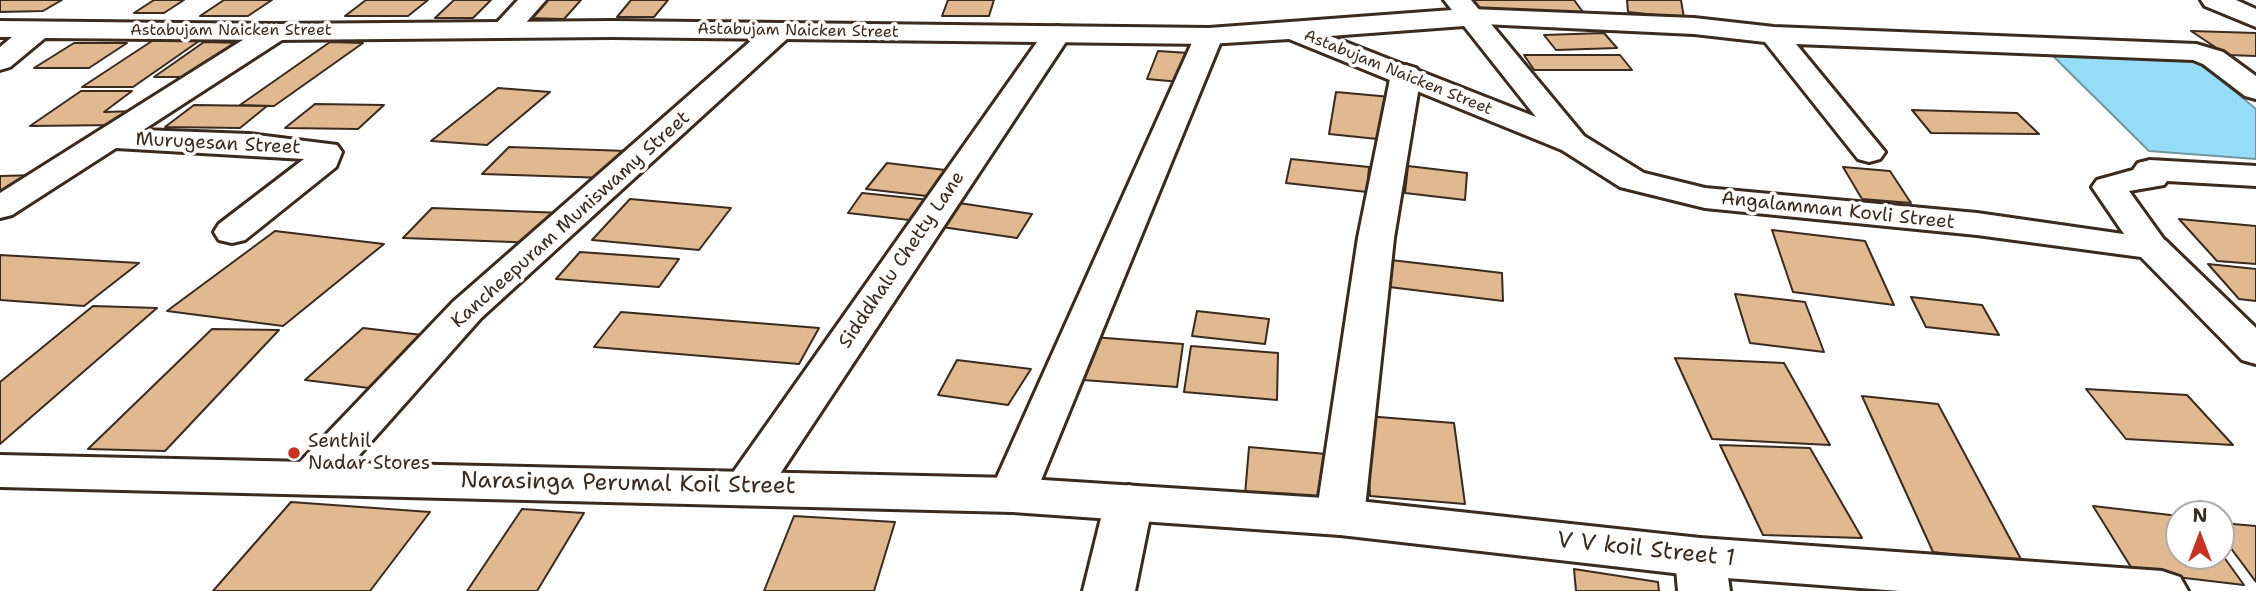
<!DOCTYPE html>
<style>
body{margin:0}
#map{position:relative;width:2256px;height:591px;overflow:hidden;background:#fff;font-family:"Shantell Sans",sans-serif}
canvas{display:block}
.north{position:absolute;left:2165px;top:500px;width:70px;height:70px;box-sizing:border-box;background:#fff;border:2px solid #b1aaa5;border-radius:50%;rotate:0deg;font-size:19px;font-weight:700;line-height:28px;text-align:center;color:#3b2a1e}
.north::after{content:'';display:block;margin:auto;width:24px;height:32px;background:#c8321e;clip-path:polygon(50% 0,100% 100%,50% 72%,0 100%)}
</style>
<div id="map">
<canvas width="2256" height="591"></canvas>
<div class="north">N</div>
</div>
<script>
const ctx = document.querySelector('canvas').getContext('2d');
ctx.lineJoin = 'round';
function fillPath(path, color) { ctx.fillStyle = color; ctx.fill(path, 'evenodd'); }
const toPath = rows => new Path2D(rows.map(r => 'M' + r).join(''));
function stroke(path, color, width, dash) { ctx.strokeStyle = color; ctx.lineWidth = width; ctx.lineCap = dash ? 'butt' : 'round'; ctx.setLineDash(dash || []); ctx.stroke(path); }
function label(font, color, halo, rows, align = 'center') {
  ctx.font = font + ' "Shantell Sans",sans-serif'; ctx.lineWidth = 7; ctx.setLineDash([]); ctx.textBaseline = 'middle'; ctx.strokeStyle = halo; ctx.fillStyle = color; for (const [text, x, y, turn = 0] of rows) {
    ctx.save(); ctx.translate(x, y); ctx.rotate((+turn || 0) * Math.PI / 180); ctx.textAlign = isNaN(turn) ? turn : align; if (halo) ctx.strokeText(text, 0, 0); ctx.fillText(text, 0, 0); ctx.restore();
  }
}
const water = toPath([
 [2047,50,2196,59,2256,109,2256,159,2149,151,2047,50]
]);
const building = toPath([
 [0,0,62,0,43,11,0,12,0,0],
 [154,0,184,0,164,13,134,13,154,0],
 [224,0,272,0,248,16,200,16,224,0],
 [366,0,428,0,408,16,345,16,366,0],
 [454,0,491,0,473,18,435,18,454,0],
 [544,0,581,0,564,19,525,18,544,0],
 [631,0,668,0,654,17,617,17,631,0],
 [948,0,994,0,989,16,942,16,948,0],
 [1473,0,1574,0,1583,12,1482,13,1473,0],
 [1627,0,1681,0,1684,18,1628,12,1627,0],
 [2191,31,2256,33,2256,56,2227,55,2191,31],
 [1604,33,1617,48,1556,50,1544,35,1604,33],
 [155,39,202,39,133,87,82,87,155,39],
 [204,42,242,43,193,77,154,77,204,42],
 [330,42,363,43,274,106,240,105,330,42],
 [74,43,127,43,89,68,34,68,74,43],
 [1158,51,1189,53,1180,82,1147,79,1158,51],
 [1524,55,1620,55,1632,70,1534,70,1524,55],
 [498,88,550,92,487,145,431,141,498,88],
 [81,91,132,91,104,112,137,111,119,125,30,126,81,91],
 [1336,92,1391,97,1387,140,1329,134,1336,92],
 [315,104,384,105,358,129,285,128,315,104],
 [194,105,267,106,240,128,165,127,194,105],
 [1912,110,2017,113,2039,134,1931,133,1912,110],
 [509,147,628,151,607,178,482,174,509,147],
 [1291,159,1369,167,1367,192,1286,183,1291,159],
 [887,163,962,172,944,198,866,189,887,163],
 [1408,166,1467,173,1465,200,1405,193,1408,166],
 [1843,167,1890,171,1911,203,1862,199,1843,167],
 [40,175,17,192,0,192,0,176,40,175],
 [862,193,940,201,927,222,848,213,862,193],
 [630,199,731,208,699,250,592,240,630,199],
 [959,203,1032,214,1017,238,942,227,959,203],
 [432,208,564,213,540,243,403,238,432,208],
 [2179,219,2256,226,2256,264,2217,261,2179,219],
 [1772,230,1865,241,1894,305,1793,292,1772,230],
 [275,231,384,244,283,326,167,311,275,231],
 [580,252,679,259,659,287,556,279,580,252],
 [0,255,139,263,84,306,0,300,0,255],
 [1391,260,1502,273,1503,301,1389,287,1391,260],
 [2208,264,2256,269,2256,301,2239,299,2208,264],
 [1735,294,1805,302,1824,352,1750,343,1735,294],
 [1911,297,1982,305,1999,335,1926,327,1911,297],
 [93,306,157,308,0,444,0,382,93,306],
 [1197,311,1269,319,1265,344,1192,336,1197,311],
 [621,312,819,328,799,364,594,347,621,312],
 [363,328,431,336,377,389,305,380,363,328],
 [212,329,279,330,165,451,88,449,212,329],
 [1093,337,1183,344,1177,387,1083,380,1093,337],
 [1191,346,1278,353,1277,400,1184,392,1191,346],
 [1675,358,1784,363,1830,445,1712,439,1675,358],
 [957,360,1031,369,1008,405,938,395,957,360],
 [2086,389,2187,395,2233,445,2126,439,2086,389],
 [1862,396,1938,404,2023,563,1933,552,1862,396],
 [1366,416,1454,423,1465,504,1370,496,1366,416],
 [1720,445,1810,448,1862,538,1763,535,1720,445],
 [1249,447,1326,454,1326,503,1245,495,1249,447],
 [291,502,430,512,370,591,213,591,291,502],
 [2093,506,2179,516,2179,556,2221,556,2221,553,2244,585,2134,572,2093,506],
 [522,509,584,513,537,591,467,591,522,509],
 [794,516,895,522,874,591,764,591,794,516],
 [2221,523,2256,526,2256,582,2221,535,2221,523],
 [1574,569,1658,582,1659,591,1576,591,1574,569]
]);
const minor = toPath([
 [518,0,546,0,515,35,495,35,491,29,518,0],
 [2201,0,2236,0,2256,9,2256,27,2205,6,2201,0],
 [1471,9,1694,18,1774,27,2196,44,2223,52,2256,76,2256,99,2245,96,2203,64,2193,60,1796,44,1885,152,1880,159,1869,162,1858,159,1765,42,1694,34,1462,23,1458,17,1462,11,1471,9],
 [779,23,789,25,793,31,789,37,481,318,329,489,313,493,297,489,290,477,297,465,453,302,769,25,779,23],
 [275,24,285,26,289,32,285,38,143,130,249,134,337,145,342,152,336,167,245,240,232,243,219,240,214,232,219,224,304,159,116,148,12,215,0,218,0,193,265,26,275,24],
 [1057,26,1067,28,1071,34,764,498,748,503,732,498,725,486,732,474,1047,28,1057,26],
 [1209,28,1219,30,1223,36,1035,495,1029,507,1012,512,995,507,989,495,1195,36,1199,30,1209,28],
 [1406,65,1416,68,1421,74,1394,238,1364,517,1357,529,1340,535,1323,529,1316,517,1358,238,1391,74,1396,68,1406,65],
 [2150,160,2256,166,2256,186,2167,181,2164,185,2129,191,2170,248,2165,256,2152,259,2139,256,2092,187,2097,180,2133,170,2138,163,2150,160],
 [1129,485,1146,490,1153,502,1135,591,1083,591,1105,502,1112,490,1129,485],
 [1700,538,1718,544,1725,557,1730,591,1678,591,1675,557,1682,544,1700,538]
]);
const tertiary = toPath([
 [1444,0,1471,0,1584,136,1644,173,1705,188,1977,213,2165,240,2256,328,2256,364,2242,360,2141,257,1977,235,1705,208,1620,187,1562,150,1289,39,1209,44,612,37,275,40,45,38,10,67,0,70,0,47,12,37,0,37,0,21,275,24,612,21,1209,28,1452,10,1444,0],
 [1464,26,1536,117,1330,36,1464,26],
 [0,455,1012,478,1340,499,1700,538,2162,571,2180,577,2188,591,1900,591,1700,576,1340,535,1012,512,0,487,0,455]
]);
const markers = [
 [294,453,7,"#c8321e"]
];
const farStreetnames = [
 ["Astabujam Naicken Street",231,31],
 ["Astabujam Naicken Street",798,31,1],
 ["Astabujam Naicken Street",1398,73,22]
];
const streetNames = [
 ["Murugesan Street",218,144,3],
 ["Angalamman Kovli Street",1838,211,6],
 ["Kancheepuram Muniswamy Street",571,220,-42],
 ["Sidddhalu Chetty Lane",902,260,-56]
];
const poiNames = [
 ["Senthil",308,442],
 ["Nadar Stores",308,464]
];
const nearStreetnames = [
 ["Narasinga Perumal Koil Street",628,484,1],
 ["V V koil Street 1",1646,550,6]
];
fillPath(water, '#95ddf6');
stroke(water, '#7195a0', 2);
fillPath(building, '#e0b990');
stroke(building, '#3b2a1e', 2);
stroke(minor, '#3b2a1e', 6);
stroke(tertiary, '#3b2a1e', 6);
fillPath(minor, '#fff');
fillPath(tertiary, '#fff');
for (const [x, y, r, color] of markers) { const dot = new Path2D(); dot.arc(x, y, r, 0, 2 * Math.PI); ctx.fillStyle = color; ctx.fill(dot); stroke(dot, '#fff', 2.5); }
label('16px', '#3b2a1e', '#fff', farStreetnames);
label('19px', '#3b2a1e', '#fff', streetNames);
label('19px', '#3b2a1e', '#fff', poiNames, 'left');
label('23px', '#3b2a1e', '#fff', nearStreetnames);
</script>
